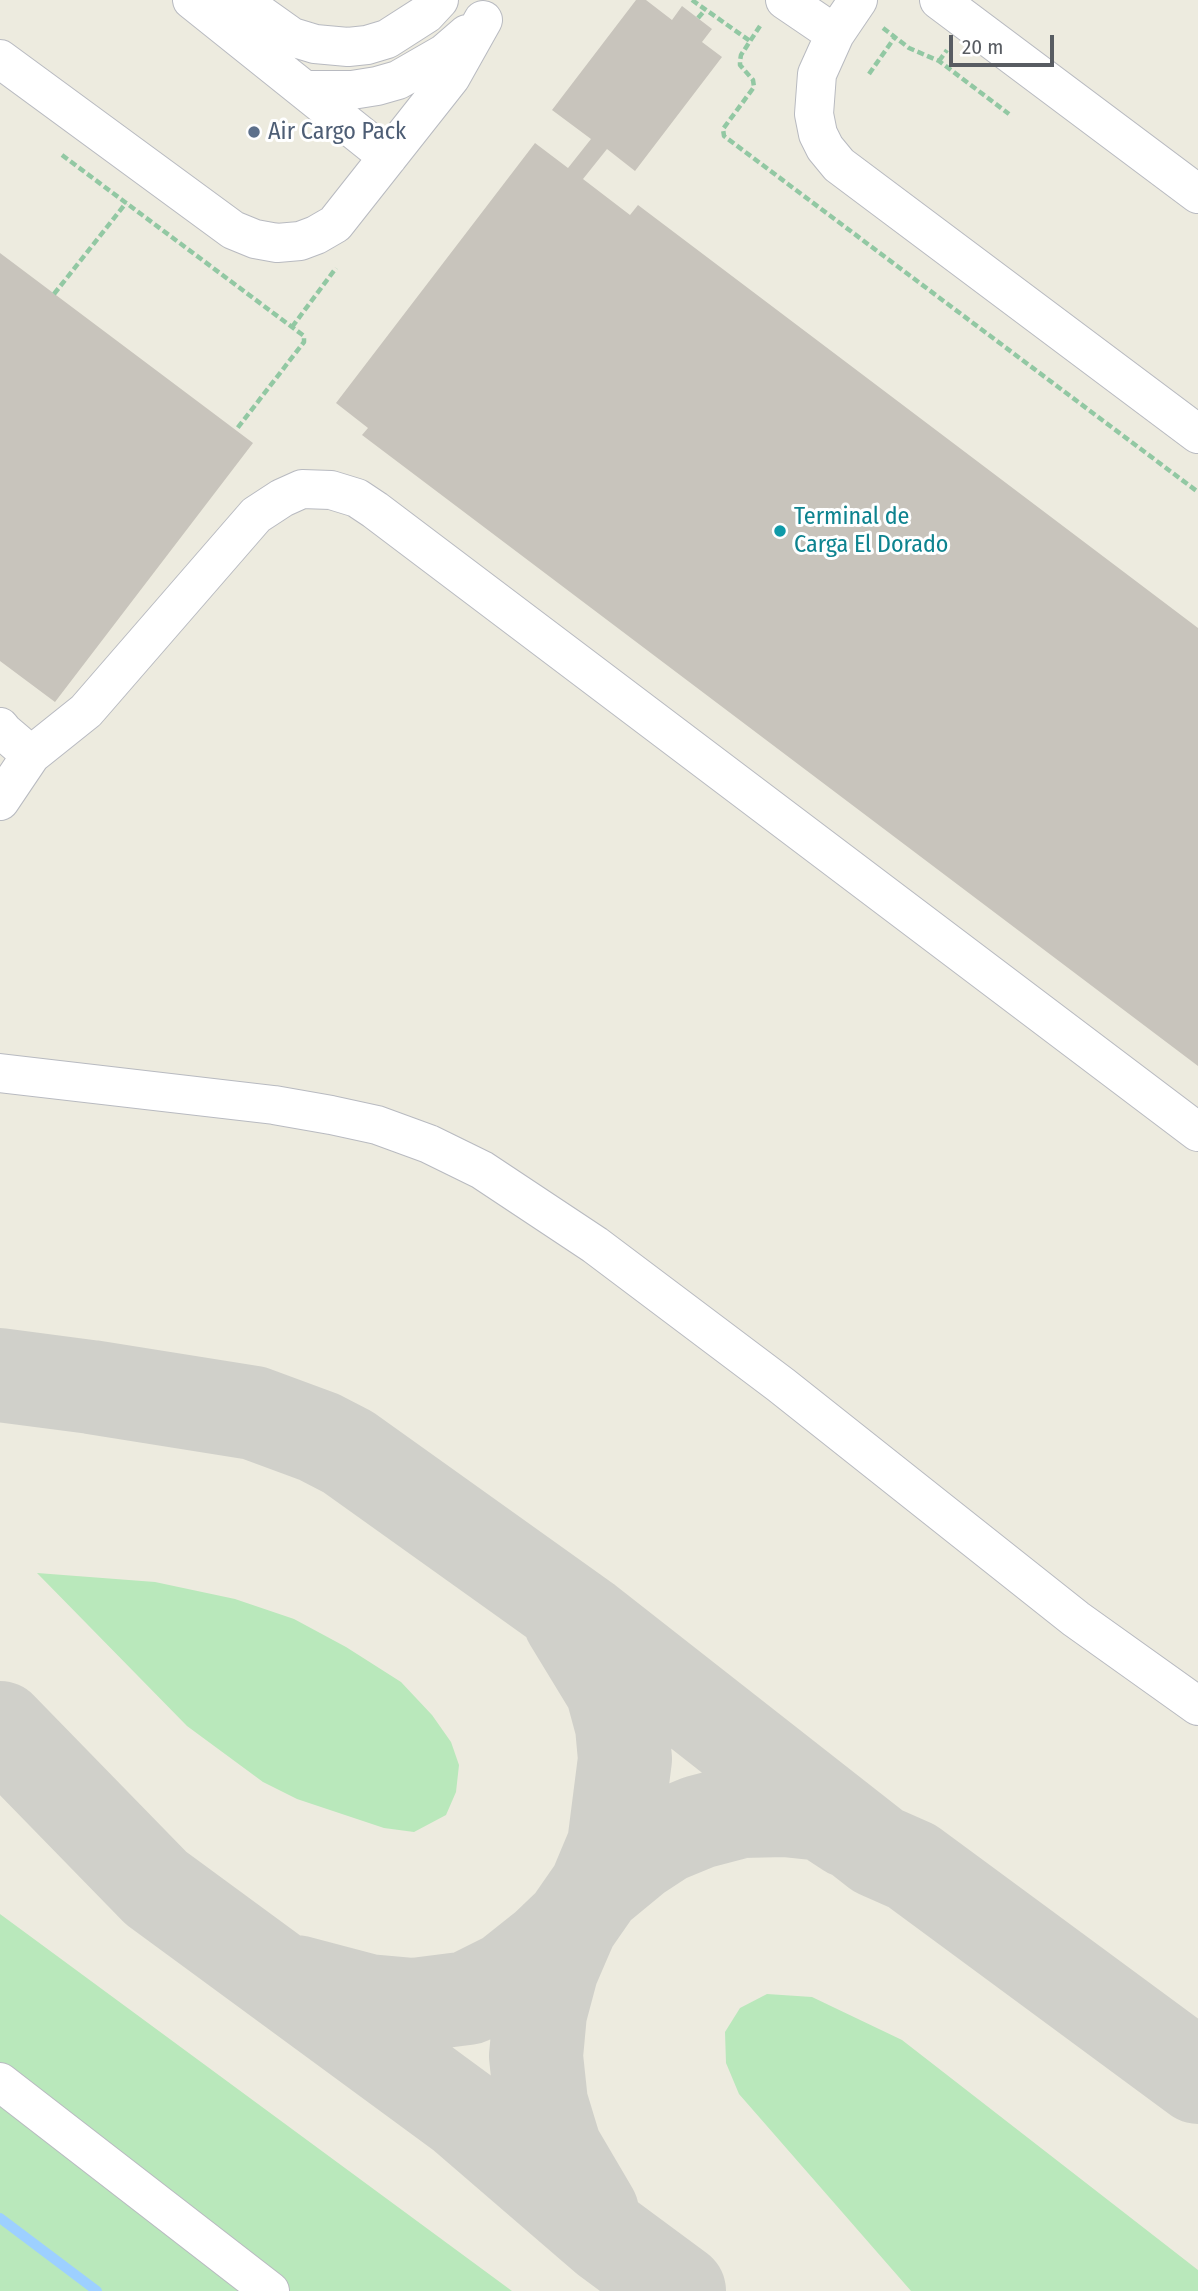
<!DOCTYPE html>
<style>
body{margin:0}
#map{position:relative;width:1198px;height:2291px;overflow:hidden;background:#edebdf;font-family:"Fira Sans Condensed",sans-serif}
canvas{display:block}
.scale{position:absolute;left:949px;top:35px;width:105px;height:32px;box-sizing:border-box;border:4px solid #585c62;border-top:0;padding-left:9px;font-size:21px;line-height:24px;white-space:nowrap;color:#585c62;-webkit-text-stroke:5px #fff;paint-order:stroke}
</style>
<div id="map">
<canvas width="1198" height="2291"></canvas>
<div class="scale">20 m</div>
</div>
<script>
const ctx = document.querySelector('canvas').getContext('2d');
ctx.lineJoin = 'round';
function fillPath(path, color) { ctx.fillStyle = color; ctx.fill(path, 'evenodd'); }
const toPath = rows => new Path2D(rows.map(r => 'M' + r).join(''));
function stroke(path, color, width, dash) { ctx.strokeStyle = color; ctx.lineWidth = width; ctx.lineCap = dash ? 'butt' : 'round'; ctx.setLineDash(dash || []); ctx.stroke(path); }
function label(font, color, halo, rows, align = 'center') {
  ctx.font = font + ' "Fira Sans Condensed",sans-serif'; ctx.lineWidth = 6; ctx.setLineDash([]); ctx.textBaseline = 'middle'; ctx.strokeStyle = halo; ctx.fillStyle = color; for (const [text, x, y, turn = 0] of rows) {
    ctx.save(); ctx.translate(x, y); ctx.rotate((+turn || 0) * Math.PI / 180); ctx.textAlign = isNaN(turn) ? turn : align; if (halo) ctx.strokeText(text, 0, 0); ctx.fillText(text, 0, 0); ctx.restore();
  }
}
const green = toPath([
 [37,1573,155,1582,235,1599,294,1619,346,1647,401,1682,432,1715,451,1742,459,1765,456,1792,446,1815,414,1832,384,1828,297,1799,263,1782,187,1726],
 [0,1914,512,2291,0,2291],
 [767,1994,812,1997,902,2040,1198,2270,1198,2291,911,2291,739,2094,726,2063,725,2032,740,2008]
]);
const stream = toPath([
 [0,2218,97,2291]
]);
const taxiway = toPath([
 [0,1375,91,1387,254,1413,319,1437,348,1452,586,1622,878,1851,912,1866,1198,2077],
 [0,1728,156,1888,461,2112,606,2237,679,2291],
 [596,1888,636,1855,665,1836,699,1822,741,1811,785,1810,823,1814,849,1831],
 [571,1924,552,1968,540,2013,536,2056,541,2103,555,2149,592,2212],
 [296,1982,368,2001,413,2005,468,1998,508,1978,547,1947,571,1924,596,1888,614,1845,625,1759,622,1726,612,1689,570,1620]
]);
const building = toPath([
 [636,0,646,0,672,20,682,6,712,29,702,42,722,57,635,171,607,149,583,179,630,215,638,205,1198,628,1198,1066,362,435,368,428,336,403,535,143,568,168,591,139,552,110],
 [0,253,253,443,55,702,0,661]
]);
const path = toPath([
 [692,0,750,41],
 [698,18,705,10],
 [760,26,741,55,740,61,740,65,753,80,754,87,723,129,724,136,1198,492],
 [883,28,909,48,939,61,1009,114],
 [939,61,947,50],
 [869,74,895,37],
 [62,155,304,336,304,342,236,430],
 [54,294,126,203],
 [292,327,336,268]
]);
const minor = toPath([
 [192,0,388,157],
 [240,0,292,37,315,44,348,47,367,45,387,39,426,14,439,0],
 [785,0,835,34],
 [858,0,835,34,817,74,814,114,818,134,825,148,839,165,1198,434],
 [939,0,1198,194],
 [0,59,233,230,255,239,277,243,300,241,316,235,335,224,451,77,483,20],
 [307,90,352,90,377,86,398,80,445,53,467,34],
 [0,727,4,732,31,755],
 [0,801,31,755,86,711,256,515,282,498,302,489,331,490,357,498,375,510,1198,1132],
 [0,1073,274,1105,331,1115,377,1125,429,1144,482,1170,595,1245,781,1385,1076,1619,1198,1706],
 [0,2082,270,2291]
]);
const markers = [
 [254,132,7,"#5c6f8a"],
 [780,531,7,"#0f9aa8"]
];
const serviceNames = [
 ["Air Cargo Pack",268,132]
];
const cultureNames = [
 ["Terminal de",794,517],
 ["Carga El Dorado",794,545]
];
fillPath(green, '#b9e8bb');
stroke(stream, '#9dd0ff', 10);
stroke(taxiway, '#d0d0ca', 94);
fillPath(building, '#c8c4bc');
stroke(minor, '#b8bac0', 40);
stroke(path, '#92c8a3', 4.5, [7, 3.5]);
stroke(minor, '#fff', 38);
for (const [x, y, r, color] of markers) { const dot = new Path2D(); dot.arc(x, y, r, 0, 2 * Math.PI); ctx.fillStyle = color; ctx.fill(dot); stroke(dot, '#fff', 2.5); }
label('24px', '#4e5e75', '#fff', serviceNames, 'left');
label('24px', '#0d838f', '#fff', cultureNames, 'left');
</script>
